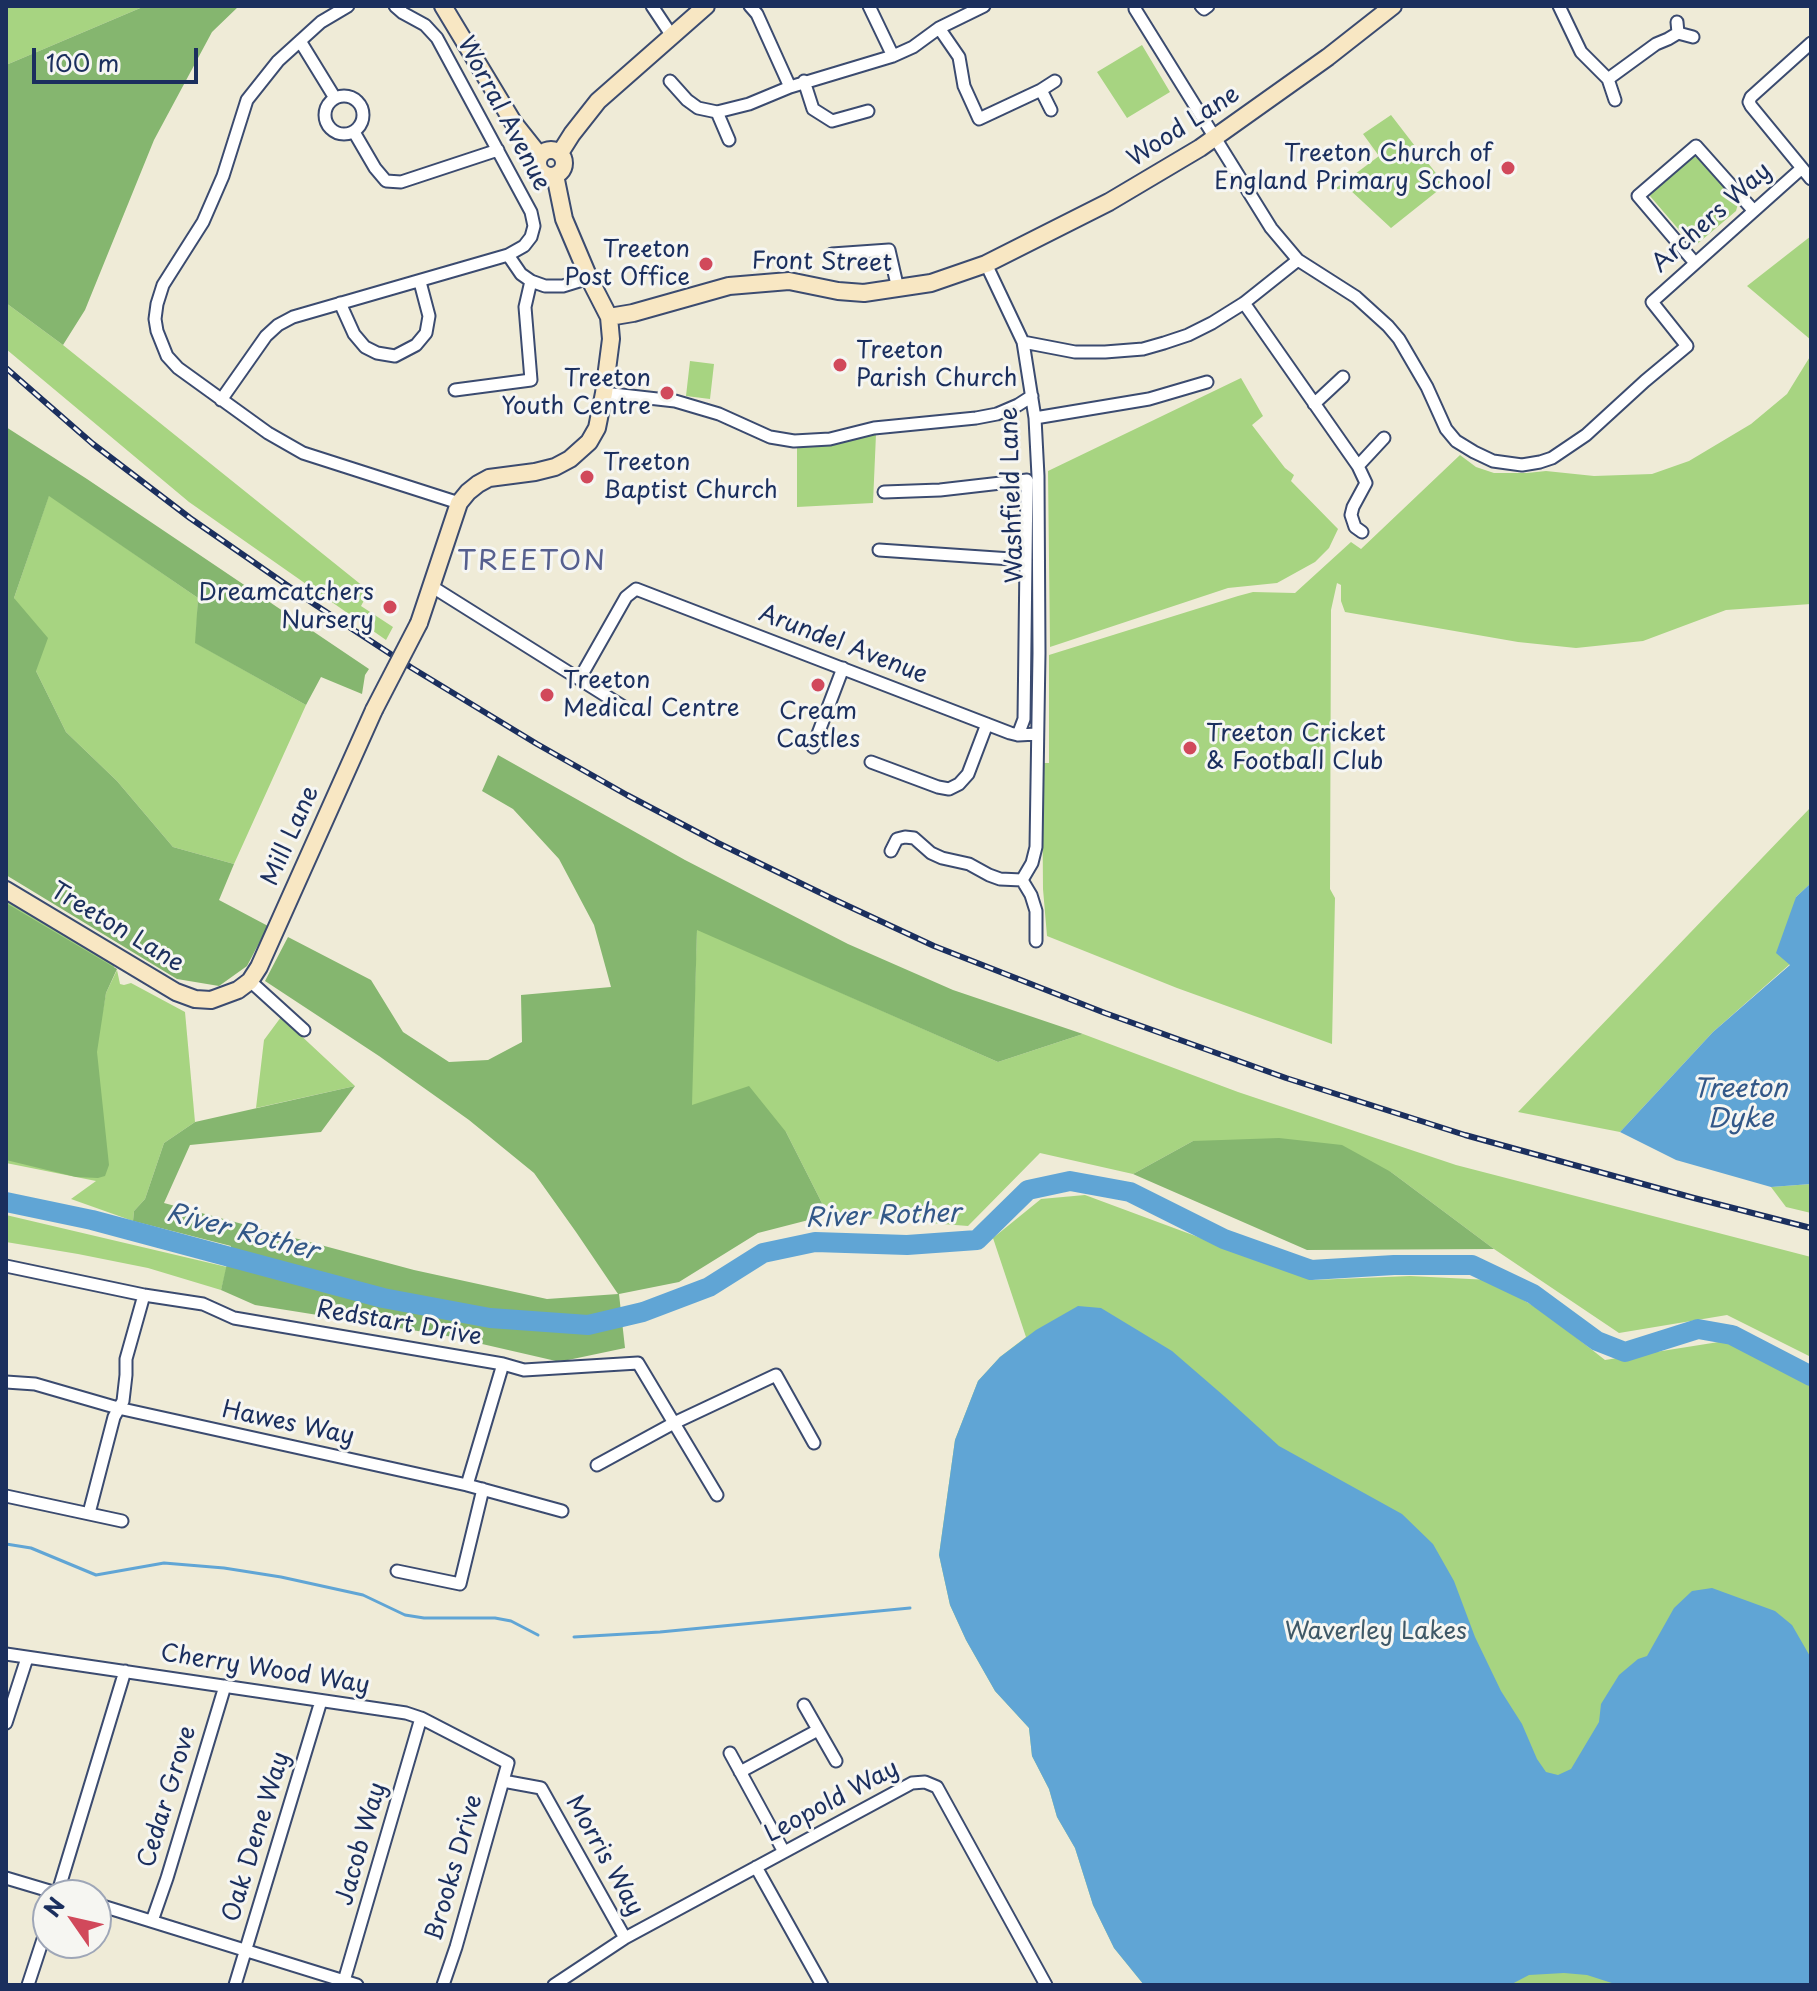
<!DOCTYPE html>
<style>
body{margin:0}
#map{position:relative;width:1817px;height:1991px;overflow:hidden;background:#efebd7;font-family:"Playpen Sans",sans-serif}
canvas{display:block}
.frame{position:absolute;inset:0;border:8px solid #1b2f5e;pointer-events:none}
.north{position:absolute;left:32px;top:1879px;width:80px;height:80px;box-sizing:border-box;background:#f6f6f2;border:2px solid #9ea6b7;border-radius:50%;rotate:304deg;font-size:22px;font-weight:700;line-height:32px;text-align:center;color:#1b2f5e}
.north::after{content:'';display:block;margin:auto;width:28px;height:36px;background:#d1495b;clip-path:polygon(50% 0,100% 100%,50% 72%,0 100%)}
.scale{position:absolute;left:32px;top:48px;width:166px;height:36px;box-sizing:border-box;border:4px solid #1b2f5e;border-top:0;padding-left:10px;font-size:24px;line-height:28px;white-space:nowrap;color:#1b2f5e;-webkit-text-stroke:6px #f6f6f2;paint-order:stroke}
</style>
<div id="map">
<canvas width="1817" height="1991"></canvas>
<div class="frame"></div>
<div class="north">N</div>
<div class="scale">100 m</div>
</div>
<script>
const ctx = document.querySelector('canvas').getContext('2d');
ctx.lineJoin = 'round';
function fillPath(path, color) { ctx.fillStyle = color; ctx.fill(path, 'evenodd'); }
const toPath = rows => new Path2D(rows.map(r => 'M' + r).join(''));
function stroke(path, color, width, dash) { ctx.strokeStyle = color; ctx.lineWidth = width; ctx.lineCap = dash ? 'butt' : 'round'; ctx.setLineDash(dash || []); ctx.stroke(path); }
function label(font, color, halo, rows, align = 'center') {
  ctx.font = font + ' "Playpen Sans",sans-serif'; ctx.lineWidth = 6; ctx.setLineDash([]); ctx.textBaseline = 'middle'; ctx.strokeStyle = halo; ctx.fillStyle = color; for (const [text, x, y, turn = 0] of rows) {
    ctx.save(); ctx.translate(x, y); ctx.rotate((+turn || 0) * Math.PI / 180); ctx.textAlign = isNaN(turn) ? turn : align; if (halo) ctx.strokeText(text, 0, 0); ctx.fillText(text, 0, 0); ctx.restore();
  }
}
const green = toPath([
 [6,6,145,6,6,65],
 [1142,45,1170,92,1127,118,1097,72],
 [1391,115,1445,185,1391,228,1349,189,1335,189,1379,156,1363,134],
 [1693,156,1700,159,1738,204,1736,211,1696,245,1692,245,1650,196,1652,189],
 [1811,236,1811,340,1747,286],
 [6,303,63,345,369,591,361,606,393,627,386,640,189,502,6,349],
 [1811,355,1811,593,1810,594,1811,604,1726,610,1643,641,1576,648,1518,642,1345,612,1341,601,1341,585,1337,583,1331,610,1330,889,1335,898,1332,1044,1177,988,1047,936,1043,889,1042,763,1049,763,1049,655,1238,596,1253,592,1295,593,1351,542,1361,549,1460,455,1476,467,1494,473,1527,473,1546,471,1594,476,1652,474,1689,461,1751,424,1787,394],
 [690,361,714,364,710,399,686,396],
 [1241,378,1263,416,1252,425,1285,468,1294,475,1291,481,1338,529,1329,548,1315,562,1277,583,1228,588,1050,647,1048,471],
 [876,434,873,503,797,507,797,444,839,440],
 [49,495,198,598,196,643,306,705,234,864,173,847,117,781,66,732,36,671,14,598],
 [1811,807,1811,883,1796,897,1790,964,1713,1032,1620,1132,1518,1112],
 [6,899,115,964,105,993,102,1015,106,993,117,970,120,984,124,985,131,983,185,1012,195,1122,164,1143,145,1199,134,1211,133,1221,71,1199,96,1181,6,1163],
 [697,929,998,1062,1083,1034,1238,1092,1456,1165,1811,1257,1811,1357,1727,1315,1619,1333,1494,1249,1391,1172,1193,1141,1133,1174,1040,1153,968,1226,828,1215,786,1132,691,1106],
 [281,1017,355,1086,256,1108,264,1040],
 [1811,1184,1811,1213,1786,1207,1771,1187],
 [1085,1195,1314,1280,1410,1276,1490,1280,1545,1313,1605,1360,1725,1341,1811,1385,1811,1985,1144,1985,1114,1948,1093,1905,1075,1848,1057,1817,1049,1789,1032,1756,1029,1728,995,1691,966,1640,950,1605,939,1555,955,1440,978,1381,1000,1357,1026,1337,993,1238,1041,1199],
 [6,1215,227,1267,221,1290,148,1268,78,1254,6,1242]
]);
const forest = toPath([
 [145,6,239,6,212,32,154,140,85,310,63,345,6,303,6,65],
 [6,427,87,479,369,669,365,675,362,694,321,677,306,705,195,643,198,598,49,496,14,598,48,638,36,671,66,732,117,781,173,847,234,864,219,900,268,926,247,966,219,986,177,979,6,875],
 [498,755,685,860,848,944,953,990,1083,1034,998,1062,697,930,692,1105,749,1086,786,1132,828,1215,758,1233,679,1282,619,1294,625,1348,568,1360,556,1361,443,1335,255,1305,221,1290,231,1246,133,1221,134,1211,145,1199,164,1143,195,1122,355,1086,321,1132,190,1145,164,1203,414,1270,547,1299,618,1294,576,1232,534,1173,469,1120,379,1056,265,981,288,937,371,980,403,1032,449,1062,488,1060,522,1042,521,995,611,987,594,925,559,859,513,809,482,791],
 [6,903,117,969,106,993,97,1052,109,1165,105,1176,98,1178,76,1177,6,1160],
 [1279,1138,1342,1145,1391,1172,1494,1249,1307,1250,1133,1174,1193,1141]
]);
const water = toPath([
 [1811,883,1811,1184,1771,1187,1676,1160,1620,1132,1713,1032,1790,965,1776,953,1796,897],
 [1078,1306,1101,1308,1172,1351,1224,1396,1279,1446,1402,1514,1433,1544,1454,1581,1475,1637,1501,1691,1522,1724,1537,1759,1546,1772,1558,1775,1571,1769,1599,1722,1601,1704,1619,1675,1638,1659,1647,1656,1674,1608,1692,1591,1712,1588,1775,1611,1792,1625,1811,1658,1811,1985,1618,1985,1587,1975,1564,1973,1529,1975,1510,1985,1144,1985,1114,1948,1093,1905,1075,1848,1057,1817,1049,1789,1032,1756,1029,1728,995,1691,966,1640,950,1605,939,1555,955,1440,978,1381,1000,1357,1036,1330]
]);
const stream = toPath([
 [6,1544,31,1548,96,1575,164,1563,224,1568,281,1577,363,1595,405,1615,424,1618,495,1618,511,1621,538,1635],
 [574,1637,660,1632,910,1608]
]);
const river = toPath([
 [6,1202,92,1220,383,1298,490,1318,588,1325,643,1312,709,1287,763,1253,815,1242,907,1245,977,1240,1028,1190,1070,1181,1130,1192,1224,1239,1311,1270,1394,1265,1472,1265,1533,1294,1597,1341,1625,1352,1698,1329,1732,1335,1811,1376]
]);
const street = toPath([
 [348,6,321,22,278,61,247,100,223,176,203,222,163,285,157,304,155,319,157,331,167,356,178,368,268,433,303,453,459,503],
 [652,6,672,36],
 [750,6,757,14,790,87,893,56,913,47,939,28,984,6],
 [869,6,893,56],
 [1201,6,1204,9,1208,6],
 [1559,6,1581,52,1608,79,1656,44,1668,39,1678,33,1677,22],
 [1135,9,1271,228,1298,260,1356,297,1388,326,1399,339,1427,387,1446,429,1456,441,1474,452,1493,461,1522,465,1540,462,1552,458,1586,435,1645,381,1687,346,1652,302,1802,168],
 [939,28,959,57,964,86,979,119,1041,90,1051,110],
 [1678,33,1693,37],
 [300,41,335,98],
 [1811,43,1751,97,1749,102,1751,106,1811,179],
 [1608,79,1615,100],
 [670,81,687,100,698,108,717,112,749,104,790,87],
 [804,81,813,109,832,121,868,111],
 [1041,90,1055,81],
 '325 115a19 19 0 1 1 38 0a19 19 0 1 1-38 0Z',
 [717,112,729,140],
 [354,132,375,168,386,181,401,182,498,150],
 [832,254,889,250,898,289],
 [508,255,521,274,531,281,545,286,563,286,589,278],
 [1695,263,1638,196,1696,146,1753,210],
 [986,264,1023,342,1035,418,1038,476,1039,653,1036,847,1032,863,1022,880,1031,895,1036,911,1036,941],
 [340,303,354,334,365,347,377,353,395,356,416,345,426,333,429,316,420,282],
 [1244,303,1358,466,1366,483,1353,507,1351,515,1355,527,1362,532],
 [1023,342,1075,352,1105,352,1143,349,1164,343,1188,335,1212,323,1244,303,1298,260],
 [455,390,531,380,525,307,531,281],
 [604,393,675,401,719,414,770,437,794,441,830,439,874,428,976,418,997,414,1018,405,1032,396],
 [221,400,266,336,278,325,293,317,508,255,524,246,531,237,534,226,531,212,437,38,425,25,403,13,395,6],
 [1314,404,1343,377],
 [1035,418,1149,399,1207,382],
 [1358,466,1384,438],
 [884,492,940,490,1027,480,1024,719,1018,735],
 [879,550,1026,560],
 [431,586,627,709],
 [580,678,626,597,636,589,1010,733,1018,735,1037,734],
 [813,747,843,668],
 [871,762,938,787,949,789,959,784,968,774,987,724],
 [891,851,897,839,905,837,914,838,931,853,942,858,969,864,989,875,1000,879,1022,880],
 [250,981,304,1030],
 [6,1266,144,1295,203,1304,234,1318,503,1364,524,1370,638,1363,717,1495],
 [6,1382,35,1384,118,1408,467,1485,562,1511],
 [597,1465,674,1423,776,1375,814,1443],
 [467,1485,503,1364],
 [6,1496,122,1521],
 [89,1513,114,1417,123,1401,126,1375,126,1359,144,1295],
 [397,1571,460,1584,483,1489],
 [6,1654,406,1713,421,1718,508,1763,456,1947,443,1985],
 [804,1705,836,1761],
 [6,1723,27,1658],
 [730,1753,784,1852],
 [740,1772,818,1730],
 [503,1781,541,1788,625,1938],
 [756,1867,822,1985],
 [6,1878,63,1895],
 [57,1895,125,1671],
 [96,1904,357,1985],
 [152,1921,167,1878,225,1686],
 [344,1981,421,1718],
 [28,1985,48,1924],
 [235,1985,321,1701],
 [554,1985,625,1938,912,1783,925,1782,937,1787,1046,1985]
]);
const secondary = toPath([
 [443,6,513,122,540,156],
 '538 163a13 13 0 1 1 26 0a13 13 0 1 1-26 0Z',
 [560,153,572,134,598,101,706,6],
 [609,317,633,313,729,286,789,281,838,291,864,293,931,283,986,264,1109,202,1200,148,1328,57,1393,6],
 [419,623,459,503,468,492,478,484,489,478,535,472,555,467,570,459,589,442,597,428,604,393,611,339,609,317,589,278,564,219,555,175],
 [6,890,176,992,195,999,211,1000,238,990,250,981,259,967,374,710]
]);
const rail = toPath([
 [6,368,93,444,190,518,317,606,412,668,537,744,627,795,718,843,833,899,934,946,1105,1013,1286,1078,1465,1135,1694,1198,1811,1228]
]);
const secondaryBridge = toPath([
 [374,710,419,623]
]);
const markers = [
 [1508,168,8,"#d1495b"],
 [706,264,8,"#d1495b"],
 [840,365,8,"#d1495b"],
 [667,393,8,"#d1495b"],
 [587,477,8,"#d1495b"],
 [390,607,8,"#d1495b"],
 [818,685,8,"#d1495b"],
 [547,695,8,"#d1495b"],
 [1190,748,8,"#d1495b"]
];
const streetNames = [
 ["Worral Avenue",503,114,62],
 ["Wood Lane",1184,127,-33],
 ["Archers Way",1712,218,-42],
 ["Front Street",822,263,1],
 ["Washfield Lane",1013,495,-92],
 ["Arundel Avenue",843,645,21],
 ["Mill Lane",291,836,-66],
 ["Treeton Lane",117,928,31],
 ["Redstart Drive",399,1324,10],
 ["Hawes Way",288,1424,12],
 ["Cherry Wood Way",265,1670,9],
 ["Cedar Grove",168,1797,-73],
 ["Leopold Way",832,1802,-28],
 ["Oak Dene Way",257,1837,-73],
 ["Jacob Way",362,1844,-74],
 ["Morris Way",604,1856,61],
 ["Brooks Drive",455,1868,-74]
];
const poiNames = [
 ["Treeton Church of",1492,154],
 ["England Primary School",1492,182],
 ["Treeton",690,250],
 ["Post Office",690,278],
 ["Treeton",856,351,"left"],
 ["Parish Church",856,379,"left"],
 ["Treeton",651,379],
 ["Youth Centre",651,407],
 ["Treeton",603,463,"left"],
 ["Baptist Church",603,491,"left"],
 ["Dreamcatchers",374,593],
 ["Nursery",374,621],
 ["Treeton",563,681,"left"],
 ["Medical Centre",563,709,"left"],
 ["Cream",818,712,"center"],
 ["Castles",818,740,"center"],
 ["Treeton Cricket",1206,734,"left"],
 ["& Football Club",1206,762,"left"]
];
const parkNames = [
 ["Waverley Lakes",1376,1632]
];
const waterNames = [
 ["Treeton",1740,1090],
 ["Dyke",1740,1120],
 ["River Rother",883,1217,-2],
 ["River Rother",242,1233,15]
];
const quarterNames = [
 ["TREETON",532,562]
];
fillPath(green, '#a7d481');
fillPath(forest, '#85b66f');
fillPath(water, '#60a5d5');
stroke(stream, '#60a5d5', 3);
stroke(river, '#60a5d5', 20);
stroke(street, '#3b4b70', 15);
stroke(secondary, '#3b4b70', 20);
stroke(street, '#fff', 11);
stroke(secondary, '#f8e7c3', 16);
stroke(rail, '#1b2f5e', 6);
stroke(rail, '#f6f6f2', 3, [9]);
stroke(secondaryBridge, '#3b4b70', 20, []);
stroke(secondaryBridge, '#f8e7c3', 16);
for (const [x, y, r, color] of markers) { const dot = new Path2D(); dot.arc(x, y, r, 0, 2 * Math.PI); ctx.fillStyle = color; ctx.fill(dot); stroke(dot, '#f6f6f2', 3); }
label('24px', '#1b2f5e', '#f6f6f2', streetNames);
label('24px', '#1b2f5e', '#f6f6f2', poiNames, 'right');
label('24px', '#3e5867', '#f6f6f2', parkNames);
label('italic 26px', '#335888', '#f6f6f2', waterNames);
ctx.letterSpacing = '2px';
label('28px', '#565f8e', '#f6f6f2', quarterNames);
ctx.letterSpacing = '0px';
</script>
